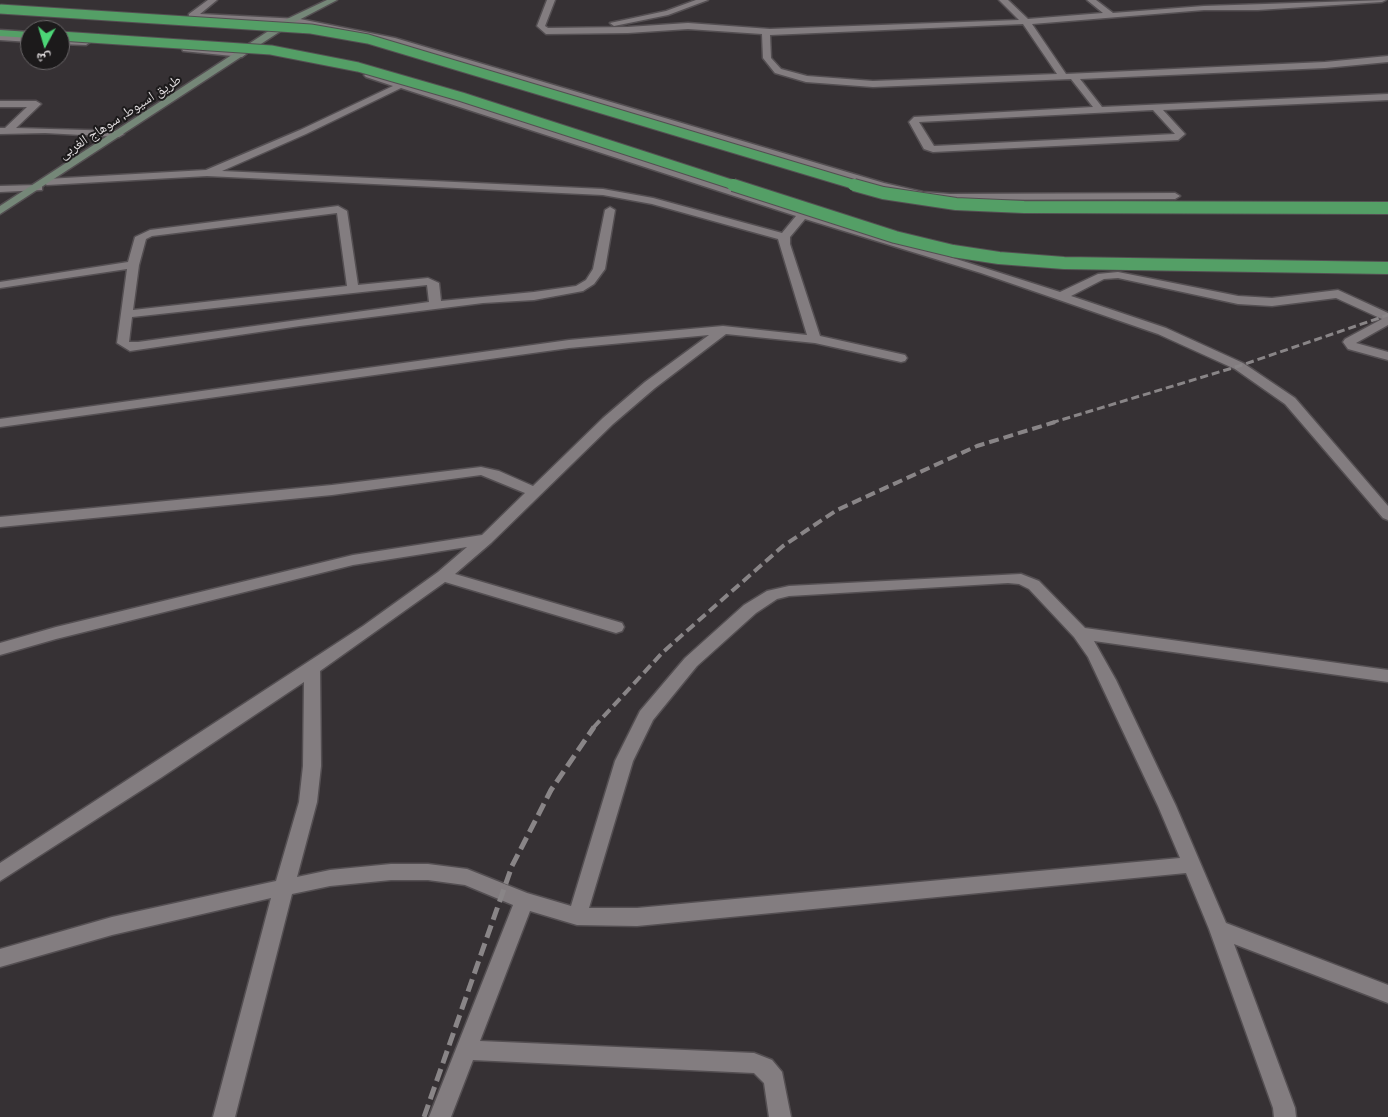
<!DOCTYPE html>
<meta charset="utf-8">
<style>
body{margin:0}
#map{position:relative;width:1388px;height:1117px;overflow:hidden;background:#363134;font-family:Cabin,"Noto Naskh Arabic",sans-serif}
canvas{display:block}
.north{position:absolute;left:20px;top:20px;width:50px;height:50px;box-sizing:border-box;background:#1c1a1b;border:1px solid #6a6769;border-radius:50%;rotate:186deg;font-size:14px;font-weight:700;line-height:20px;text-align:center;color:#dfdbdd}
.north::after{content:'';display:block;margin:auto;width:18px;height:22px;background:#4cd677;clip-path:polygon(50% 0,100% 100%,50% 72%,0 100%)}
</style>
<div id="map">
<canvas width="1388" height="1117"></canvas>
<div class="north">ش</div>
</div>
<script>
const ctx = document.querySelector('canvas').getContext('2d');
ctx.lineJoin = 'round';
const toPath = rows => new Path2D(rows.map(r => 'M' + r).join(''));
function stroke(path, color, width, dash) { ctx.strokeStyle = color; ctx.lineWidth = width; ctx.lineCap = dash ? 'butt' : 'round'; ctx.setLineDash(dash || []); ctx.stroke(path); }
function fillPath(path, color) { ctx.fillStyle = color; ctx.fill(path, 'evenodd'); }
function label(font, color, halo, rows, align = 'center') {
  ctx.font = font + ' Cabin,"Noto Naskh Arabic",sans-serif'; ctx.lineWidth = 4; ctx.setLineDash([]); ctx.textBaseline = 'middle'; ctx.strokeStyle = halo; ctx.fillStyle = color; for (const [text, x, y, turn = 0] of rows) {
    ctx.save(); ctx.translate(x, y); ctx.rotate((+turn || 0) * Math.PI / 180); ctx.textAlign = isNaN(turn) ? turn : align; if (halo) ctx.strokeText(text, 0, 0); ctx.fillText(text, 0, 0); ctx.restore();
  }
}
const street = toPath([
 [208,0,217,0,200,14,300,19,395,38,884,183,923,192,950,194,1175,193,1180,196,1175,199,950,200,923,198,878,188,393,43,300,25,189,18,189,14,208,0],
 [547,0,555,0,545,26,548,28,628,27,688,23,770,29,1019,20,999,0,1008,0,1028,19,1103,13,1087,0,1096,0,1113,13,1204,6,1386,0,1382,2,1258,10,1204,10,1032,24,1066,74,1325,62,1388,56,1388,62,1325,68,1080,79,1102,107,1388,94,1388,100,1163,110,1185,134,1178,140,933,152,924,149,909,122,914,117,1093,107,1071,79,873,87,806,82,775,73,763,58,762,34,688,29,628,33,546,34,537,26,547,0],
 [1023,24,1057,74,873,81,807,76,781,69,771,58,770,35,1023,24],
 [1153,110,1175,134,934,146,919,122,1153,110],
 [696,0,708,0,668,15,614,26,610,23,666,11,696,0],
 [0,34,30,36,30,42,0,40,0,34],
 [60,38,86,39,90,42,86,45,60,44,60,38],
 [186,46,242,51,246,54,242,57,183,51,182,49,186,46],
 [369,72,1060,292,1098,274,1118,272,1238,296,1272,298,1338,290,1388,313,1388,325,1356,343,1388,352,1388,360,1348,349,1343,342,1345,339,1382,319,1336,298,1272,306,1238,304,1118,278,1104,279,1071,296,1166,328,1243,363,1295,398,1388,506,1388,520,1383,518,1285,404,1235,369,1158,334,981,273,805,219,790,237,790,244,820,336,905,355,907,358,905,361,901,362,815,343,726,334,655,388,613,424,491,543,455,574,622,623,624,627,622,631,616,633,445,582,320,671,321,766,317,802,297,877,330,870,391,864,428,864,467,869,527,893,571,906,615,761,640,711,685,658,744,605,767,591,789,586,1021,574,1039,581,1085,628,1388,670,1388,682,1094,641,1116,680,1176,806,1226,923,1388,985,1388,1003,1234,944,1295,1108,1296,1117,1274,1117,1273,1108,1209,929,1186,873,637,926,577,925,530,911,480,1041,754,1053,772,1060,782,1072,791,1117,769,1117,764,1083,754,1073,473,1060,451,1117,429,1117,513,905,465,885,428,880,391,880,330,886,292,894,235,1117,213,1117,271,898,112,935,0,967,0,949,112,917,276,881,299,802,303,766,304,682,162,777,0,881,0,863,363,626,438,572,467,547,353,565,56,639,0,655,0,643,56,627,353,555,482,535,525,493,481,475,332,495,0,527,0,517,332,485,481,467,499,471,533,486,603,418,645,382,709,335,569,348,0,427,0,419,569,340,723,326,807,335,778,239,652,204,603,195,207,176,47,185,42,182,47,179,206,170,300,130,393,86,366,77,364,75,369,72],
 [401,88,796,216,782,233,653,198,603,189,222,171,306,134,401,88],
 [1008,583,1019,584,1029,589,1074,637,1088,657,1158,806,1180,858,637,908,589,908,633,761,653,720,697,666,756,613,777,599,789,596,1008,583],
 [0,101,36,101,41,104,16,128,119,131,124,134,119,137,45,133,0,134,0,128,5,128,27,107,0,107,0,101],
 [38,185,42,186,42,190,0,192,0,186,38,185],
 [338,206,347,211,358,285,428,278,439,283,441,301,534,292,576,286,586,280,593,269,605,210,610,207,615,210,605,269,594,284,583,291,534,300,483,303,300,326,130,351,117,343,127,269,0,288,0,282,128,262,135,237,150,230,338,206],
 [337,213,347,286,133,310,139,265,146,239,152,236,337,213],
 [427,285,429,302,138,342,129,342,132,317,427,285]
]);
const secondary = toPath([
 [327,0,337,0,293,23,0,214,0,206,287,19,327,0]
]);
const highway = toPath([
 [0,30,30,32,30,38,0,36,0,30]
]);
const railFar2 = toPath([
 [1051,423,1239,366,1388,315]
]);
const railFar1 = toPath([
 [593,728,663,652,783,546,837,510,977,446,1055,422]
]);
const rail = toPath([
 [424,1117,512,866,551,790,594,727]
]);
const highwayBridgeFar1 = toPath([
 [0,9,311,29,368,39,859,186],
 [60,36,271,50,358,67,462,97,737,186]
]);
const highwayBridge = toPath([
 [733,185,895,237,953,251,999,258,1064,263,1388,268],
 [854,185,883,193,956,204,1024,207,1388,208]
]);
const farStreetnames = [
 ["طريق اسيوط, سوهاج الغربى",120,117,-33]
];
stroke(street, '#544f52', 3);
stroke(secondary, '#544f52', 3);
stroke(highway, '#544f52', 3);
fillPath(street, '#837d80');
fillPath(secondary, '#758778');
fillPath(highway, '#549f66');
stroke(railFar2, '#898587', 3, [8, 4]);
stroke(railFar1, '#898587', 4, [10, 5]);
stroke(rail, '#898587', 5, [13, 6]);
stroke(highwayBridgeFar1, '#544f52', 11, []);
stroke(highwayBridge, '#544f52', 14, []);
stroke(highwayBridgeFar1, '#549f66', 9);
stroke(highwayBridge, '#549f66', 12);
label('14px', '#dfdbdd', '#1c1a1b', farStreetnames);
</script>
